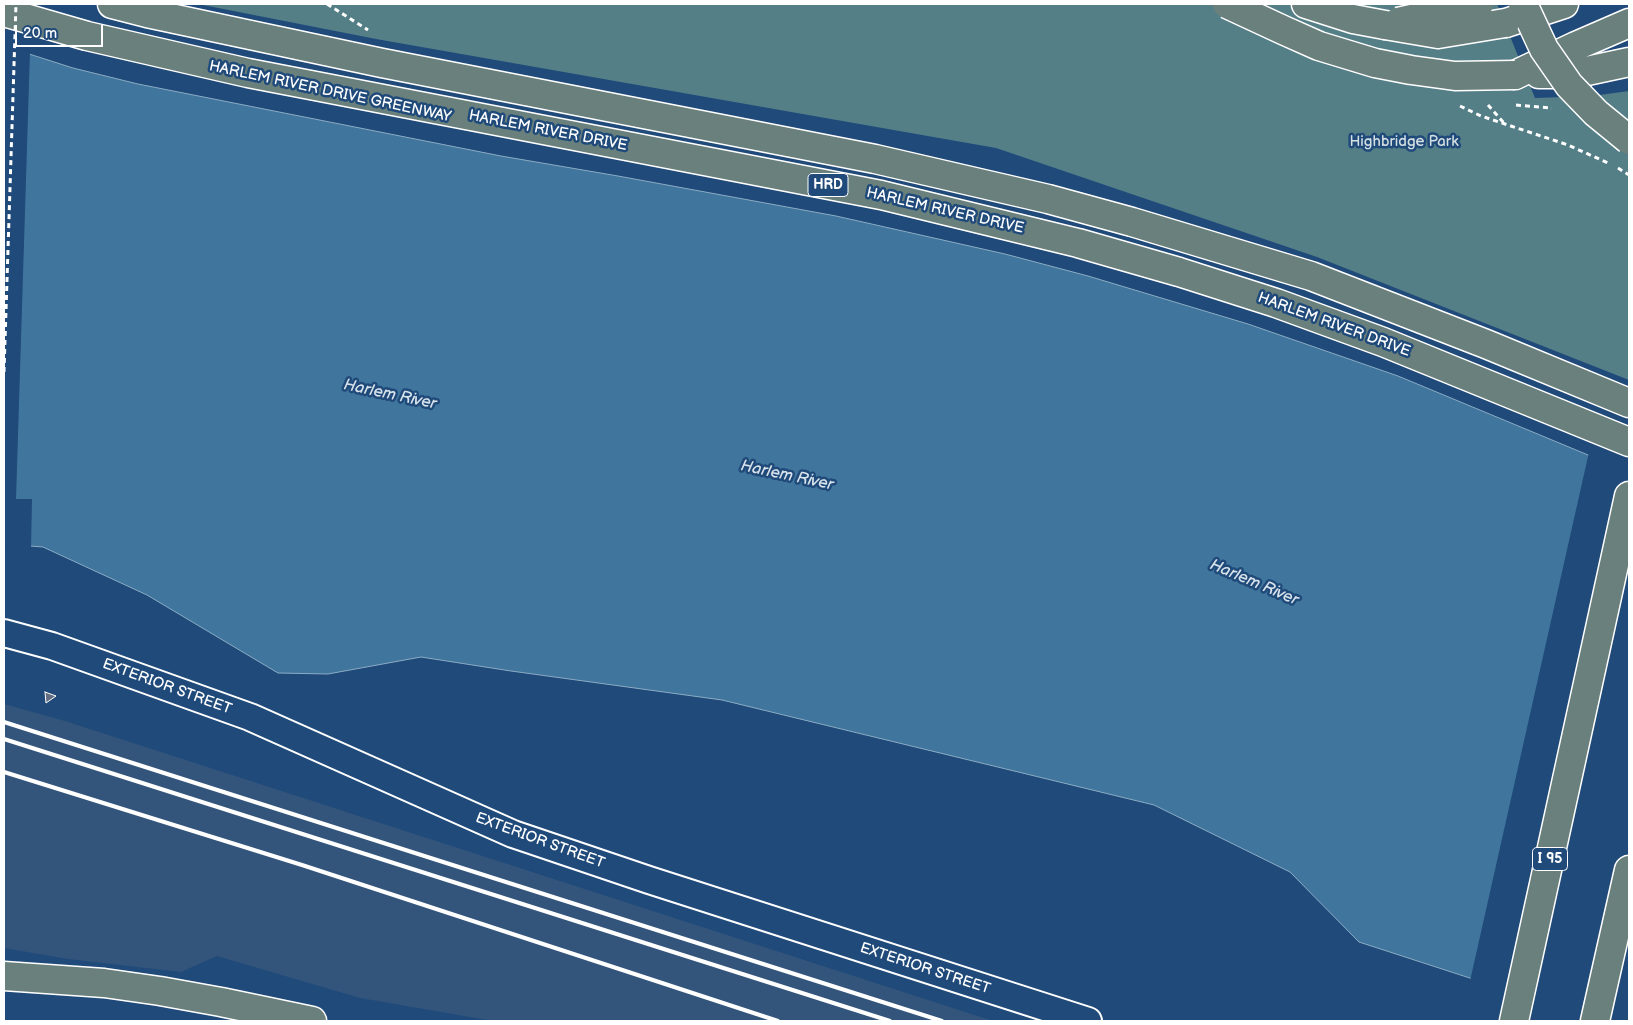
<!DOCTYPE html>
<style>
body{margin:0}
#map{position:relative;width:1633px;height:1025px;overflow:hidden;background:#1f4a7a;font-family:"Balsamiq Sans",sans-serif}
canvas{display:block}
.frame{position:absolute;inset:0;border:5px solid #fff;pointer-events:none}
.scale{position:absolute;left:15px;top:25px;width:88px;height:22px;box-sizing:border-box;border:2px solid #fff;border-top:0;padding-left:6px;font-size:15px;line-height:18px;white-space:nowrap;color:#fff;-webkit-text-stroke:4px #1f4a7a;paint-order:stroke}
</style>
<div id="map">
<canvas width="1633" height="1025"></canvas>
<div class="frame"></div>
<div class="scale">20 m</div>
</div>
<script>
const ctx = document.querySelector('canvas').getContext('2d');
ctx.lineJoin = 'round';
function fillPath(path, color) { ctx.fillStyle = color; ctx.fill(path, 'evenodd'); }
const toPath = rows => new Path2D(rows.map(r => 'M' + r).join(''));
function stroke(path, color, width, dash) { ctx.strokeStyle = color; ctx.lineWidth = width; ctx.lineCap = dash ? 'butt' : 'round'; ctx.setLineDash(dash || []); ctx.stroke(path); }
function label(font, color, halo, rows, align = 'center') {
  ctx.font = font + ' "Balsamiq Sans",sans-serif'; ctx.lineWidth = 5; ctx.setLineDash([]); ctx.textBaseline = 'middle'; ctx.strokeStyle = halo; ctx.fillStyle = color; for (const [text, x, y, turn = 0] of rows) {
    ctx.save(); ctx.translate(x, y); ctx.rotate((+turn || 0) * Math.PI / 180); ctx.textAlign = isNaN(turn) ? turn : align; if (halo) ctx.strokeText(text, 0, 0); ctx.fillText(text, 0, 0); ctx.restore();
  }
}
const built = toPath([
 [4,704,65,721,993,1021,493,1021,360,998,217,956,181,972,68,959,4,948]
]);
const green = toPath([
 [198,4,1497,4,1535,98,1592,96,1629,91,1629,380,1317,257,996,148,376,39]
]);
const water = toPath([
 [4,46,73,68,138,84,501,156,618,176,836,216,1005,254,1088,276,1248,324,1398,376,1629,472,1629,1021,1602,1021,1359,942,1290,872,1154,805,722,700,511,671,421,657,328,674,278,673,147,595,43,547,4,544,4,46]
]);
const pier = toPath([
 [4,43,30,51,16,499,32,499,31,549,4,546],
 [1589,452,1629,469,1629,1021,1594,1021,1470,981]
]);
const building = toPath([
 [45,692,56,696,46,703,45,692]
]);
const path = toPath([
 [327,4,368,30],
 [1488,105,1504,123],
 [1516,105,1552,108],
 [1460,106,1481,116,1568,145,1608,163],
 [1618,168,1629,175]
]);
const street = toPath([
 [4,633,52,646,250,717,513,834,649,880,1088,1021]
]);
const highway = toPath([
 [112,4,147,13,382,63,875,159,1048,199,1132,222,1311,276,1486,344,1629,403],
 [1306,4,1353,19,1385,25],
 [4,12,87,36,248,73,881,195,1078,243,1179,272,1276,303,1383,342,1629,442],
 [1506,23,1564,4],
 [1539,74,1573,74,1629,62],
 [1515,75,1576,46,1629,23],
 [4,976,104,983,160,991,221,1002,312,1021],
 [1514,1021,1629,496],
 [1595,1021,1629,870]
]);
const rail = toPath([
 [4,722,942,1021],
 [4,739,890,1021],
 [4,772,302,865,778,1021]
]);
const pathBridge = toPath([
 [4,372,16,4]
]);
const highwayBridge = toPath([
 [1227,4,1283,30,1319,46,1375,63,1411,70,1455,76,1515,75],
 [1523,4,1544,49,1569,85,1596,113,1629,140],
 [1398,22,1479,4],
 [1385,25,1438,34,1505,23]
]);
const shields = [
 [828,185,40],
 [1550,859,35]
];
const shieldNames = [
 ["HRD",828,185],
 ["I 95",1550,859]
];
const streetNames = [
 ["HARLEM RIVER DRIVE GREENWAY",330,92,12],
 ["HARLEM RIVER DRIVE",548,131,11],
 ["HARLEM RIVER DRIVE",945,211,13],
 ["HARLEM RIVER DRIVE",1334,325,20],
 ["EXTERIOR STREET",167,687,20],
 ["EXTERIOR STREET",540,841,20],
 ["EXTERIOR STREET",925,969,18]
];
const parkNames = [
 ["Highbridge Park",1404,142]
];
const waterNames = [
 ["Harlem River",390,395,12],
 ["Harlem River",787,476,12],
 ["Harlem River",1254,583,23]
];
fillPath(built, '#33557c');
fillPath(green, '#547f87');
fillPath(water, '#40759d');
stroke(water, '#8cacc4', 1);
fillPath(pier, '#1f4a7a');
fillPath(building, '#636e82');
stroke(building, '#fff', 1);
stroke(street, '#fff', 30);
stroke(highway, '#fff', 31);
stroke(path, '#fff', 3, [5, 4]);
stroke(street, '#1f4a7a', 26);
stroke(highway, '#6a807d', 28);
stroke(rail, '#fff', 4);
stroke(highwayBridge, '#fff', 31, []);
stroke(pathBridge, '#fff', 3, [5, 4]);
stroke(highwayBridge, '#6a807d', 28);
for (const [x, y, w] of shields) { const box = new Path2D(); box.roundRect(x - w / 2, y - 11.5, w, 23, 4); ctx.fillStyle = '#1f4a7a'; ctx.fill(box); stroke(box, '#fff', 1); }
label('bold 14px', '#fff', null, shieldNames);
label('15px', '#fff', '#1f4a7a', streetNames);
label('15px', '#d4dfe1', '#1f4a7a', parkNames);
label('italic 16px', '#d9e3eb', '#1f4a7a', waterNames);
</script>
